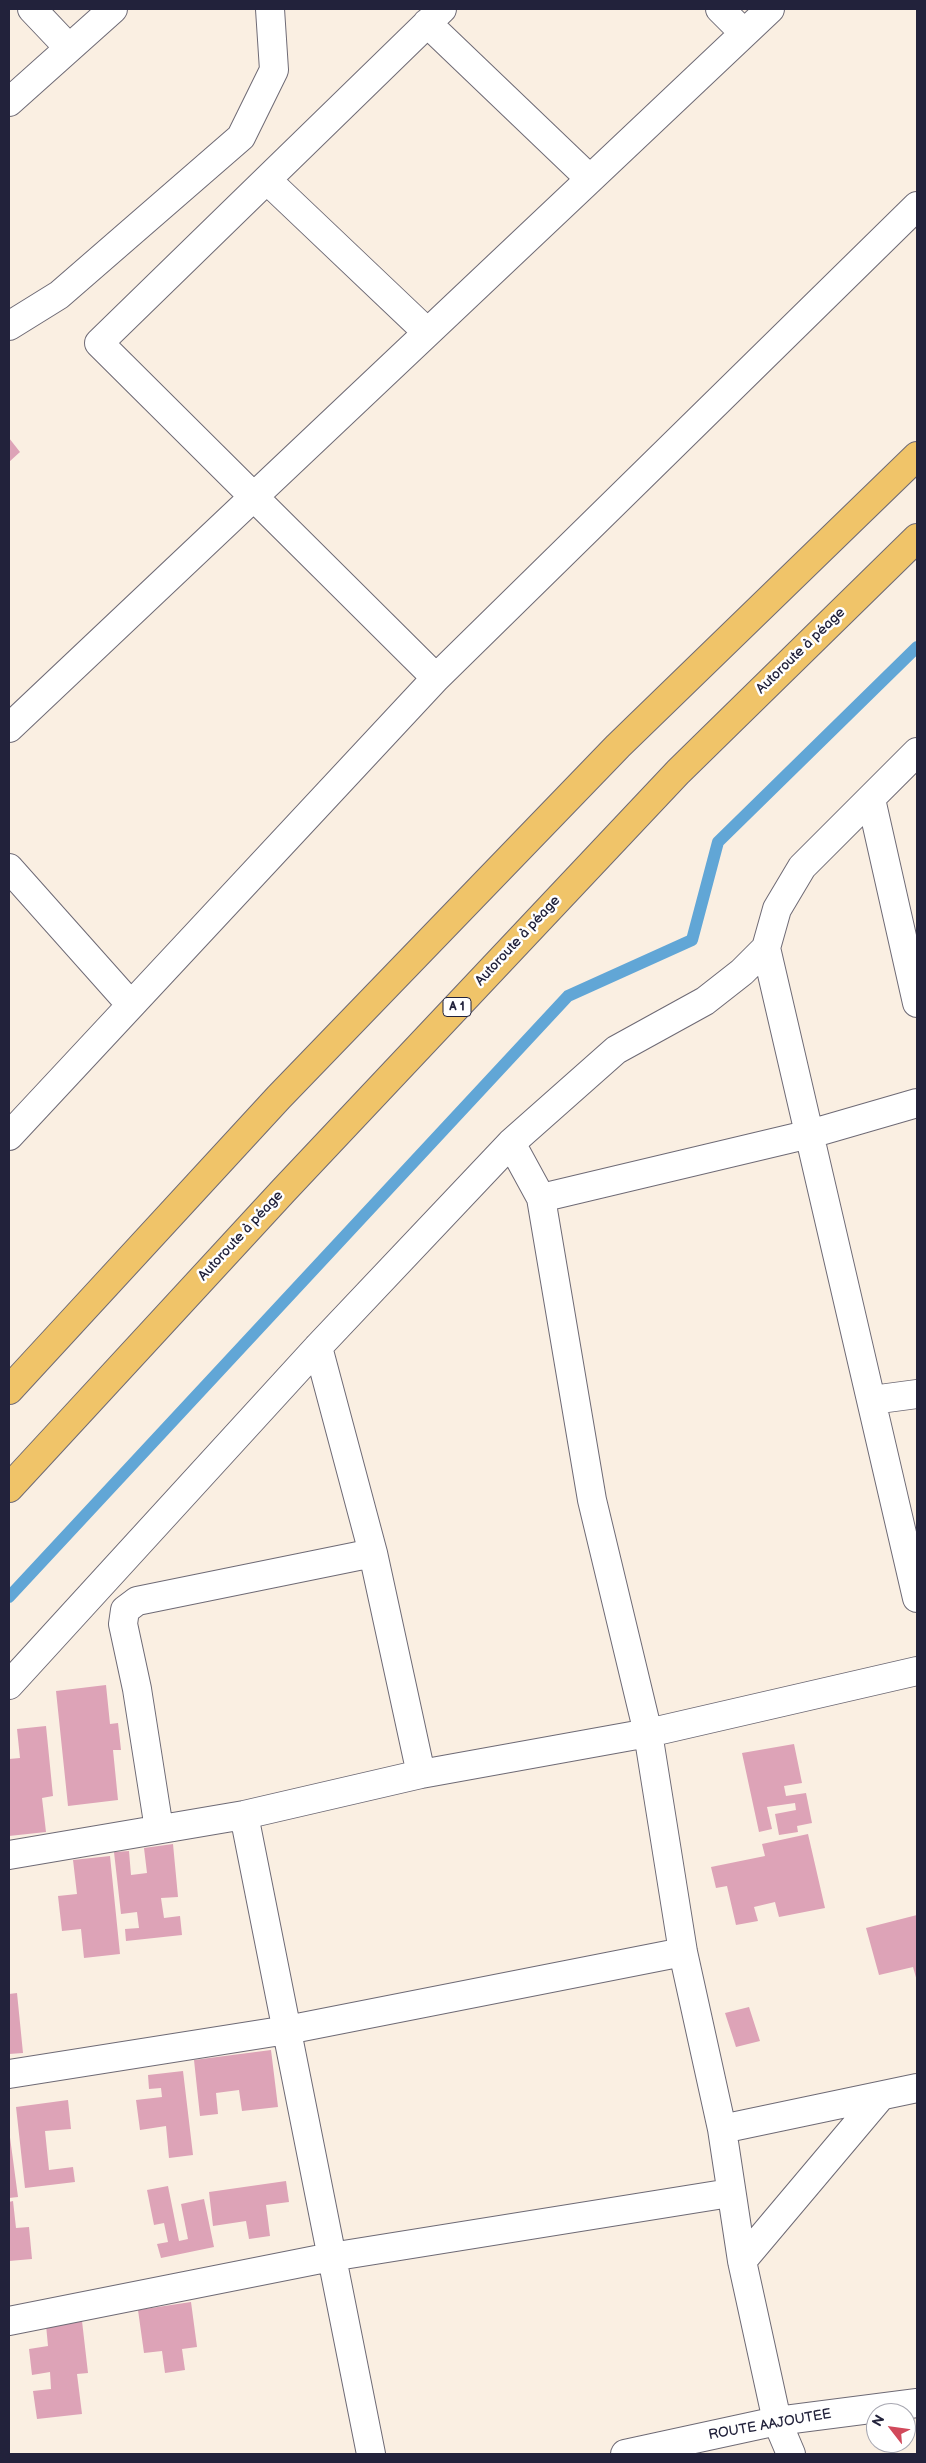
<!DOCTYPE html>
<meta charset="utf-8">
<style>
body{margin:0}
#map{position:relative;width:926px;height:2463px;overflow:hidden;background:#faefe2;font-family:"Balsamiq Sans",sans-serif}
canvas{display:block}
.frame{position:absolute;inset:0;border:10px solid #22223b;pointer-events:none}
.north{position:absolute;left:866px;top:2403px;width:50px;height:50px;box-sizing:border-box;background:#fff;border:1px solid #a7a7b1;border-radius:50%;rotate:300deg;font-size:14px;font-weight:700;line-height:20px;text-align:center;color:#22223b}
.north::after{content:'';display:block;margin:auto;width:18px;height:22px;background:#d1495b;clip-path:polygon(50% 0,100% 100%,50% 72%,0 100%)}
</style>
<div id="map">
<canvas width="926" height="2463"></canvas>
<div class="frame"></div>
<div class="north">N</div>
</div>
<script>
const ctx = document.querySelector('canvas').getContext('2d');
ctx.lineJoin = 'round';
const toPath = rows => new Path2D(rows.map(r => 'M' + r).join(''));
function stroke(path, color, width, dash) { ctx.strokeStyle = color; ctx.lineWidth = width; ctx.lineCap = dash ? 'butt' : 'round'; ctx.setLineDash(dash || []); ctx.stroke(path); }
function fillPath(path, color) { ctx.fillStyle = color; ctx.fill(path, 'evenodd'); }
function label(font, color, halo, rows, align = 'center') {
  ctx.font = font + ' "Balsamiq Sans",sans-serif'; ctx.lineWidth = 5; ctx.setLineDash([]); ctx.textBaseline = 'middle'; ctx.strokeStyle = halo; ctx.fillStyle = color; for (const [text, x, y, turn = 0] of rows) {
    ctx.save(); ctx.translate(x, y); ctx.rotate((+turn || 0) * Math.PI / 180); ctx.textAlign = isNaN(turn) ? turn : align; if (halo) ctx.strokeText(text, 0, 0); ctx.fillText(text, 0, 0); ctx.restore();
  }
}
const stream = toPath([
 [9,1597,568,996,692,940,718,842,917,647]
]);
const building = toPath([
 [9,438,20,452,9,462],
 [106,1685,110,1724,118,1723,121,1750,113,1750,118,1800,68,1806,56,1691],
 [46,1726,53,1796,42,1798,46,1832,9,1836,9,1759,20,1758,17,1729],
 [794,1744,802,1783,784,1786,786,1796,806,1793,812,1823,797,1826,798,1832,779,1835,775,1814,796,1810,795,1803,767,1807,772,1829,759,1832,742,1753],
 [808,1834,825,1908,779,1917,775,1902,754,1907,758,1921,736,1925,727,1886,716,1888,711,1867,765,1856,762,1844],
 [173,1844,178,1897,161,1898,164,1918,180,1916,182,1935,126,1941,125,1929,139,1928,137,1912,121,1914,114,1852,129,1851,131,1875,147,1873,144,1848],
 [110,1856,120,1954,84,1958,81,1929,62,1931,58,1896,77,1894,73,1860],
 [917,1915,917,1981,913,1967,879,1975,866,1928],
 [17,1993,23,2053,9,2054,9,1994],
 [749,2007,760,2041,736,2047,725,2013],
 [271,2050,278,2107,242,2111,239,2090,216,2093,218,2114,200,2116,194,2060],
 [183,2071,193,2155,169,2158,166,2126,140,2130,136,2100,162,2097,161,2088,149,2089,148,2075],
 [68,2100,71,2129,45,2131,49,2170,73,2167,75,2182,25,2188,16,2107],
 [9,2130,18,2197,9,2198],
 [286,2181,289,2202,266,2205,270,2236,249,2239,246,2221,213,2226,209,2192],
 [168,2186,179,2241,188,2239,181,2204,204,2199,214,2247,161,2258,157,2244,168,2242,164,2223,154,2225,147,2190],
 [13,2201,16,2228,29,2227,32,2259,9,2261,9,2202],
 [191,2302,197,2347,182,2349,185,2370,165,2373,162,2351,144,2353,138,2310],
 [82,2321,88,2373,77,2374,82,2414,37,2419,33,2391,51,2389,50,2372,32,2375,29,2349,48,2346,46,2325]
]);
const minor = toPath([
 [32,9,69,48],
 [720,9,744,33],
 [427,23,590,179],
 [9,102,113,9],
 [267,180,427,332],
 [9,326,59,295,241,137,274,70,270,9],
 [436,678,99,343,442,9],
 [9,728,770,9],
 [871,799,917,1003],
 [9,868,131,1005],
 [766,948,917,1598],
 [9,1136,436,678,917,206],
 [511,1143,541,1198,592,1500,648,1733,683,1952,722,2129,742,2261,777,2421,791,2454],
 [541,1198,810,1134,917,1103],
 [318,1347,373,1553,421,1774],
 [872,1400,917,1394],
 [9,1685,318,1347,511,1143,616,1050,705,1001,742,972,766,948,777,909,802,867,917,752],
 [244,1815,371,2454],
 [159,1829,137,1689,123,1624,125,1610,137,1601,373,1553],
 [9,1855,244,1815,421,1774,648,1733,917,1671],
 [9,2074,287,2030,683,1952],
 [722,2129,917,2088],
 [742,2261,881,2096],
 [9,2321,331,2257,730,2193],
 [625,2454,777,2421,917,2403]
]);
const highway = toPath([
 [9,1390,279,1097,618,746,917,456],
 [9,1488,284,1190,678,772,917,538]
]);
const shields = [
 [457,1007,28]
];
const shieldNames = [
 ["A 1",457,1007]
];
const streetNames = [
 ["Autoroute à péage",801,651,-44],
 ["Autoroute à péage",518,941,-47],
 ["Autoroute à péage",241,1236,-47],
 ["ROUTE AAJOUTEE",770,2425,-10]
];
stroke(stream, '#61a6d6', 12);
fillPath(building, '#dda3b7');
stroke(minor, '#6e6a75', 30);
stroke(highway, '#6e6a75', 30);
stroke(minor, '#fff', 28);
stroke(highway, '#f0c469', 28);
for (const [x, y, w] of shields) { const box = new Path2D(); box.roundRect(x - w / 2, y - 9.5, w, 19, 4); ctx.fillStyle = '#fff'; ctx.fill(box); stroke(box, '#22223b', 1); }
label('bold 12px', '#22223b', null, shieldNames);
label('14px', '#22223b', '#fff', streetNames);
</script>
